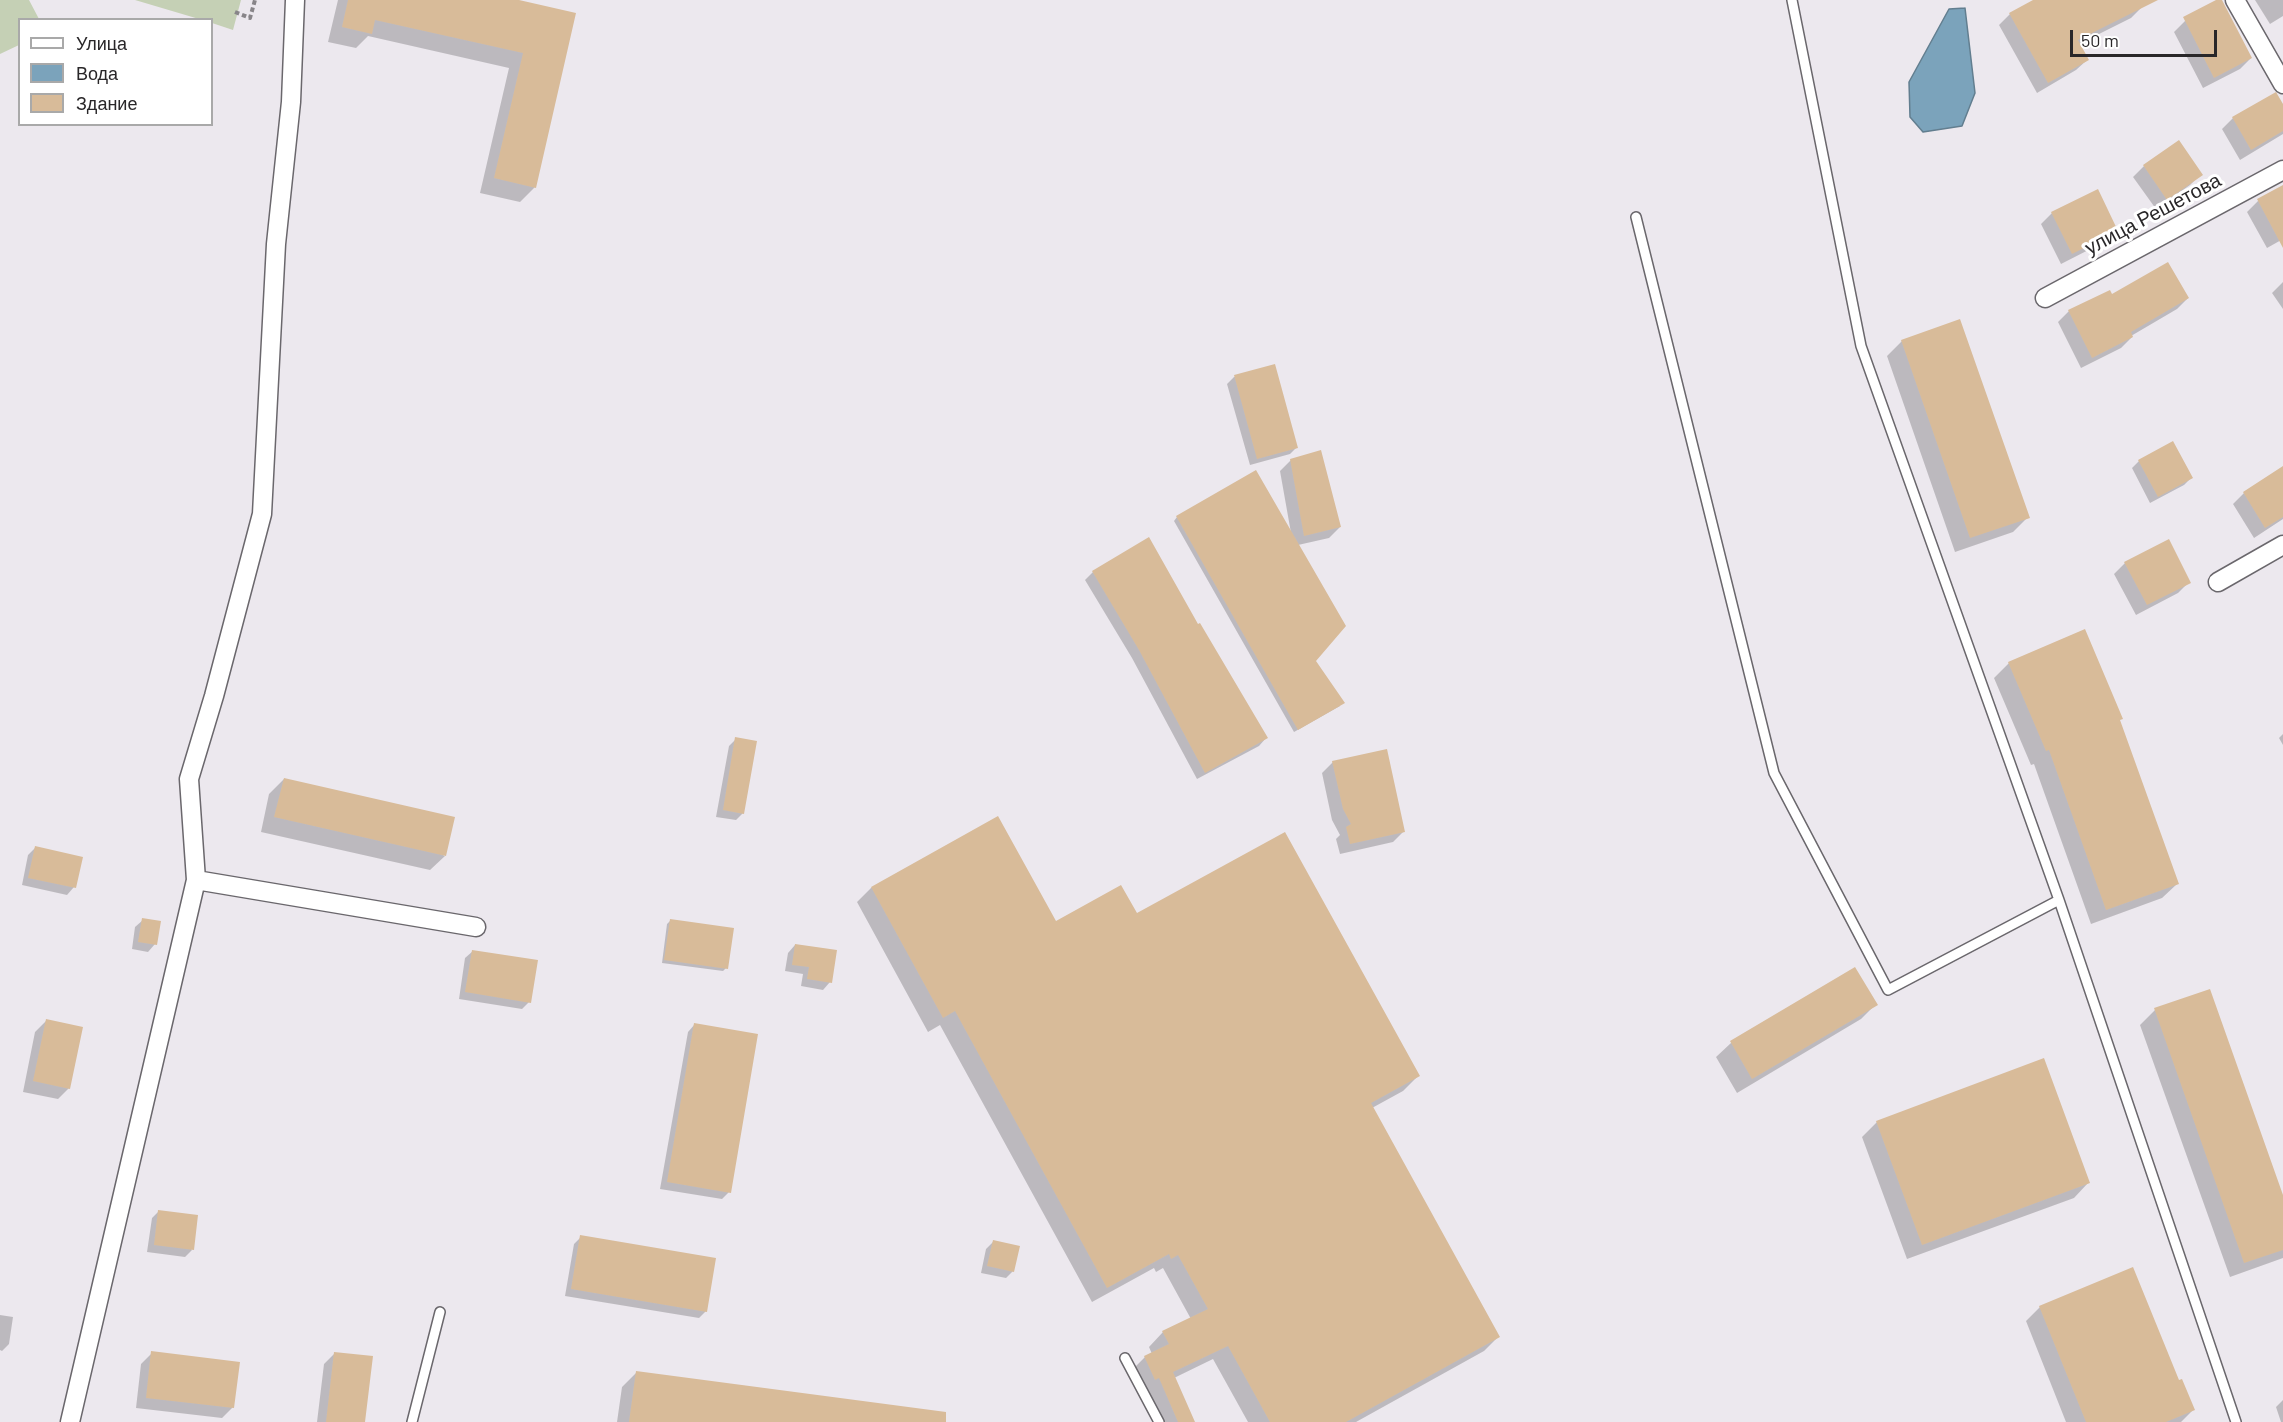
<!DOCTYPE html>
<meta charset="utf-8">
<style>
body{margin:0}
#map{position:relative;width:2283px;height:1422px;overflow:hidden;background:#ece8ee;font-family:Barlow,sans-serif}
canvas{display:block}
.legend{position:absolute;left:18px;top:18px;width:195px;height:108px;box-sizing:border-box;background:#fff;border:2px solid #a9a9a9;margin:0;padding:8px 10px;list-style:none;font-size:18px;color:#292729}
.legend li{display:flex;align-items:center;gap:12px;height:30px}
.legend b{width:30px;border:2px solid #a9a9a9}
.scale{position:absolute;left:2070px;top:30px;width:147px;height:27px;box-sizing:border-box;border:3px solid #292729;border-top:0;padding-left:8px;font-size:18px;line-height:21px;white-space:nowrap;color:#292729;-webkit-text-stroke:4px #fff;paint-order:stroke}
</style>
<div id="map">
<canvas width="2283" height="1422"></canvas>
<ul class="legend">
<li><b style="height:8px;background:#fff"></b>Улица</li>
<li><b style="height:16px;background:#7ba3bb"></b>Вода</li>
<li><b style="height:16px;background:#d8bb99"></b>Здание</li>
</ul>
<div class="scale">50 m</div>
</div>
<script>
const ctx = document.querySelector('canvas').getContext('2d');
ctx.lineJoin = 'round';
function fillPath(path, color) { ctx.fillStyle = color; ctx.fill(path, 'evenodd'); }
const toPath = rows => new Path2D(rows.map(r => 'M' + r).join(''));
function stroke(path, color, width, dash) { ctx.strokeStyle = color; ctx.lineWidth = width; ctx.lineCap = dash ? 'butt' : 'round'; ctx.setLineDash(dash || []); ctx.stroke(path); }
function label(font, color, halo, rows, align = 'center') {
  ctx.font = font + ' Barlow,sans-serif'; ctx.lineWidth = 6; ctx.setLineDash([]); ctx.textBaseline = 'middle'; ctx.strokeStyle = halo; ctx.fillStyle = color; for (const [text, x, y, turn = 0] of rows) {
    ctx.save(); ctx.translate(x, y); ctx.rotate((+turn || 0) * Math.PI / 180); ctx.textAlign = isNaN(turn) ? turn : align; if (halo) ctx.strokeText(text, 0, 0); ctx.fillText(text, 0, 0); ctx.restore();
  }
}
const green = toPath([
 [0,0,29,0,39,19,20,20,19,45,0,54],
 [135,0,241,0,233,30,212,23,212,20,199,19]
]);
const water = toPath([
 [1965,8,1975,93,1962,126,1923,132,1910,117,1909,82,1949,9,1965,8]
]);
const shadow = toPath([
 [338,0,512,0,574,14,535,187,520,202,480,193,509,68,368,36,356,48,328,42],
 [2036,0,2138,0,2142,7,2131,18,2079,44,2087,60,2076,70,2037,93,1999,25,2010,14],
 [2221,0,2251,58,2240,69,2203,88,2174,32,2185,21],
 [2255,0,2283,0,2283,16,2270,24],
 [2283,107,2283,134,2240,160,2222,129,2233,118],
 [2144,166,2201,174,2190,185,2156,209,2133,177],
 [2283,187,2283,239,2267,248,2247,212,2258,201],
 [2052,213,2116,230,2106,241,2061,264,2041,224],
 [2283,282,2283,309,2272,293],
 [2111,297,2188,298,2177,309,2131,336,2132,337,2121,348,2081,368,2058,322,2069,311],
 [1902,341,2028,517,2013,532,1955,552,1887,356],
 [1274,366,1297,447,1290,454,1250,465,1227,384,1234,377],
 [1291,460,1340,527,1329,538,1298,545,1314,661,1340,706,1294,732,1174,521,1177,517,1291,533,1280,471],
 [2139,461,2191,478,2184,485,2150,503,2132,468],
 [2282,469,2283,519,2254,538,2233,504,2244,493],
 [2125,563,2189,582,2178,593,2136,615,2114,574],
 [1093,572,1197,626,1266,738,1259,746,1197,779,1132,658,1085,580],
 [2009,663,2119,721,2177,884,2162,898,2091,924,2034,764,2031,765,1994,678],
 [2283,734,2283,745,2279,738],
 [736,739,743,813,736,820,716,817,729,746],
 [1333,762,1404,831,1393,842,1340,854,1336,839,1340,835,1332,820,1322,773],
 [284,779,445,856,430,870,261,832,269,794],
 [998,818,1055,923,1137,915,1418,1076,1403,1091,1372,1108,1498,1337,1484,1351,1356,1422,1248,1422,1213,1359,1174,1378,1193,1422,1157,1422,1130,1372,1145,1357,1152,1354,1149,1347,1163,1332,1191,1319,1163,1268,1156,1272,1154,1268,1092,1302,940,1025,928,1032,857,902,871,888],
 [35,848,74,887,67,895,22,885,28,855],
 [143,920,155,944,148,952,132,949,135,927],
 [670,921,726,968,723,971,662,963,667,924],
 [795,945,830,982,823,990,801,986,803,974,785,971,788,953],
 [473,951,529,1002,522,1009,459,999,465,958],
 [1876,1004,1861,1019,1737,1093,1716,1057,1731,1043],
 [2155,1010,2283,1200,2283,1258,2230,1277,2140,1025],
 [46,1021,69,1088,58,1099,23,1092,35,1032],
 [695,1024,729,1192,722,1199,660,1189,688,1032],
 [1877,1122,2088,1183,2074,1198,1907,1259,1862,1137],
 [159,1211,192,1250,185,1257,147,1252,152,1218],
 [581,1237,706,1311,699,1318,565,1296,574,1244],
 [993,1242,1013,1271,1006,1278,981,1273,986,1249],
 [2040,1307,2178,1382,2193,1410,2181,1422,2066,1422,2026,1321],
 [0,1315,13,1317,9,1344,2,1351,0,1350],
 [152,1353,233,1407,222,1418,136,1408,141,1364],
 [335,1353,363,1422,317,1422,324,1364],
 [637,1372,938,1422,617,1422,622,1387],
 [2283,1400,2283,1422,2281,1422,2276,1407]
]);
const building = toPath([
 [348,0,519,0,576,13,536,188,494,178,523,53,375,20,372,34,342,27],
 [2033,0,2158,0,2078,40,2089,60,2048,83,2009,13],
 [2216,0,2222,0,2252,58,2214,78,2183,17],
 [2276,92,2283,104,2283,131,2251,150,2232,117],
 [2179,140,2203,175,2167,200,2143,165],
 [2283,185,2283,248,2257,199],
 [2098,189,2118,231,2072,254,2051,212],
 [2168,262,2189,298,2131,332,2133,337,2092,358,2068,310,2110,290,2112,294],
 [1960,319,2030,518,1970,538,1901,340],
 [1275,364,1298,448,1257,459,1234,375],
 [2173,441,2193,478,2158,497,2138,460],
 [1321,450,1341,527,1304,536,1290,459],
 [2283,466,2283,517,2265,528,2243,492],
 [1256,470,1346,626,1316,661,1345,703,1298,730,1176,516],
 [1149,537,1198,624,1200,623,1268,738,1205,773,1139,650,1092,571],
 [2169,539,2191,583,2147,605,2124,562],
 [2085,629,2123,719,2120,720,2179,884,2106,910,2049,750,2046,751,2008,662],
 [735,737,757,741,744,814,723,810],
 [1387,749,1405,832,1350,844,1346,827,1351,824,1343,809,1332,761],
 [284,778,455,817,446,856,274,817],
 [998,816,1056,921,1121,885,1137,913,1285,832,1420,1076,1371,1103,1500,1337,1346,1422,1270,1422,1228,1346,1173,1372,1195,1422,1178,1422,1159,1378,1155,1380,1144,1356,1169,1344,1162,1331,1208,1309,1178,1255,1171,1259,1169,1254,1107,1288,955,1011,943,1018,871,887],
 [35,846,83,857,76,888,28,878],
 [142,918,161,921,157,945,138,942],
 [670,919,734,928,728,969,664,960],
 [795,944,837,950,832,983,807,979,809,967,792,965],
 [472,950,538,960,531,1003,465,992],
 [1855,967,1878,1005,1752,1079,1730,1041],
 [2210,989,2283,1195,2283,1250,2244,1263,2154,1008],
 [46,1019,83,1027,70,1089,33,1081],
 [694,1023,758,1034,731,1193,667,1182],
 [2044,1058,2090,1183,1922,1245,1876,1121],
 [158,1210,198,1215,194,1250,154,1245],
 [580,1235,716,1258,707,1312,571,1289],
 [993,1240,1020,1246,1014,1272,987,1266],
 [2133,1267,2179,1380,2182,1379,2195,1410,2166,1422,2086,1422,2039,1306],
 [151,1351,240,1362,234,1408,146,1398],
 [334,1352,373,1356,365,1422,326,1422],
 [636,1371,946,1412,946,1422,629,1422]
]);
const path = toPath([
 [235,12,250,18,255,0]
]);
const lane = toPath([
 [1792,0,1861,346,2059,900,2236,1422],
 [1636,217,1774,773,1888,990,2059,900],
 [1125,1358,1159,1422],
 [412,1422,440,1312]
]);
const street = toPath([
 [2235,0,2283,84],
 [2045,298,2283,170],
 [2218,582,2283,545],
 [196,880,476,927],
 [70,1422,196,880,189,779,214,696,262,514,276,244,291,102,295,0]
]);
const streetNames = [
 ["улица Решетова",2153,214,-28]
];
fillPath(green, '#c5d0b5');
fillPath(water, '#7ba3bb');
stroke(water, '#627e8f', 1.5);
fillPath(shadow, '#0003');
fillPath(building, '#d8bb99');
stroke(lane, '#6a676c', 12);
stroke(street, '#6a676c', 21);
stroke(path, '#888589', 4, [4.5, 3]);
stroke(lane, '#fff', 9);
stroke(street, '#fff', 18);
label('20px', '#292729', '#fff', streetNames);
</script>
